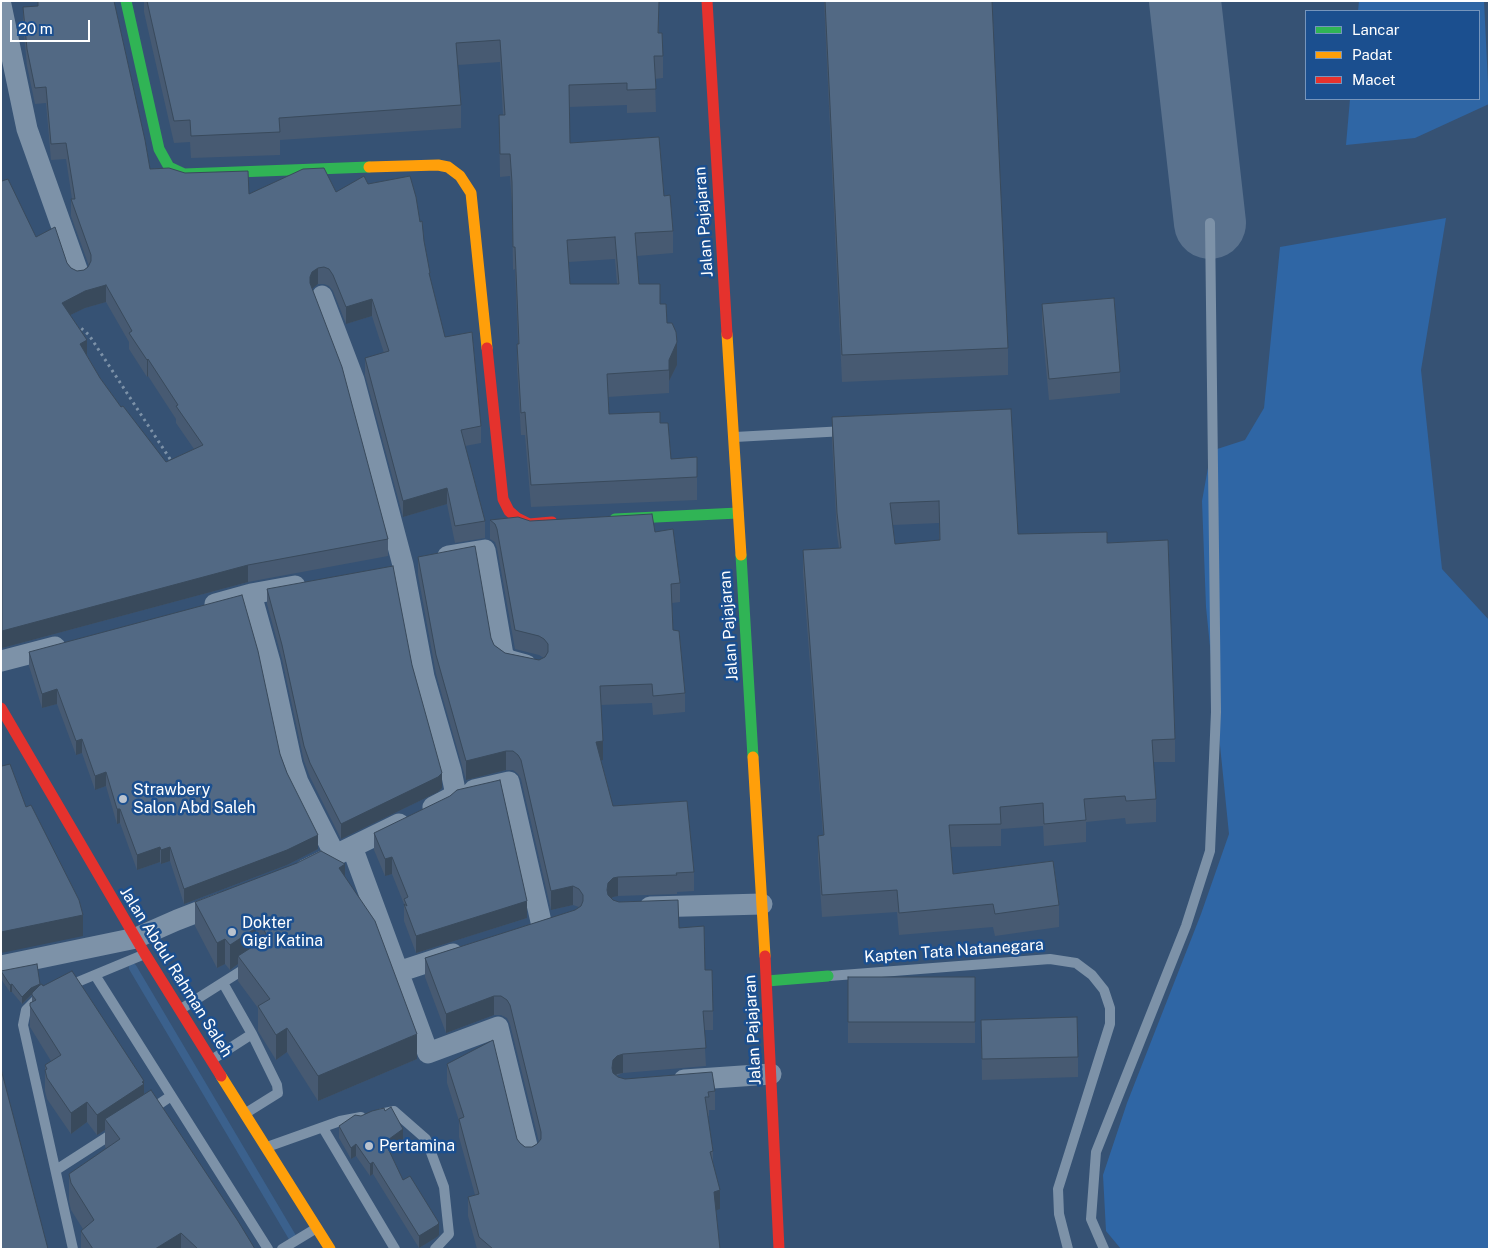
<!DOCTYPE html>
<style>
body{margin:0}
#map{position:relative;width:1490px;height:1250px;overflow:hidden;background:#365274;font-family:"Public Sans",sans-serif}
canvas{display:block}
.frame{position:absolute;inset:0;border:2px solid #fff;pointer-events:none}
.legend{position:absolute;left:1305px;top:10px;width:175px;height:90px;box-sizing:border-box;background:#1b4f8f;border:1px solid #7695bc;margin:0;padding:6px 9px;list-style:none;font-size:15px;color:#fff}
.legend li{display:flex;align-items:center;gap:10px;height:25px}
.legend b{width:25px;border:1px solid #7695bc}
.scale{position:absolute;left:10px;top:20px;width:80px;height:22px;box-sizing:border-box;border:2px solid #fff;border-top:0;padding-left:6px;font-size:15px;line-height:18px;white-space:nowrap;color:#fff;-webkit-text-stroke:4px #1b4f8f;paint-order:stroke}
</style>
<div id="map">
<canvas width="1490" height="1250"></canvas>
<div class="frame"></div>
<ul class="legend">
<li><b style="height:6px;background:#30b455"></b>Lancar</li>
<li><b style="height:6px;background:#ff9f0a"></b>Padat</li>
<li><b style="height:6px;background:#e5322d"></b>Macet</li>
</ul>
<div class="scale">20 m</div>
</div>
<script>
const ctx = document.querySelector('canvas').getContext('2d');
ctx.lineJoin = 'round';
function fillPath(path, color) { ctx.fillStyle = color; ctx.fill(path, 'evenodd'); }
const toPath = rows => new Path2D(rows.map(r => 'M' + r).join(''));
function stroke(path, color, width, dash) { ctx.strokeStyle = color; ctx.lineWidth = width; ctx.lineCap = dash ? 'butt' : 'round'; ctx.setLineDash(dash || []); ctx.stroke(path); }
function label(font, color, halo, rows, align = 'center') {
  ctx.font = font + ' "Public Sans",sans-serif'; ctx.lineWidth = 5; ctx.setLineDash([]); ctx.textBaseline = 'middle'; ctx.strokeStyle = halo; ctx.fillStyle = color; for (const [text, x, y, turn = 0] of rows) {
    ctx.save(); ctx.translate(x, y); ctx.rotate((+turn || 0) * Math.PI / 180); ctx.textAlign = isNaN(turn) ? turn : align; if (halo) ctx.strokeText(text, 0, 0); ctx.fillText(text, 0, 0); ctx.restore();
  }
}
const green = toPath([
 [1359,1,1484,1,1489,104,1415,138,1346,145,1350,99,1479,99,1479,11,1358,11],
 [1446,218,1421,370,1442,569,1489,620,1489,1249,1121,1249,1106,1231,1103,1175,1127,1103,1201,914,1229,834,1206,607,1202,501,1211,451,1245,440,1264,408,1280,247]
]);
const stream = toPath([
 [133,968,294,1240]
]);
const taxiway = toPath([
 [1185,1,1210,223]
]);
const path = toPath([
 [75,327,81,328,89,335,172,462]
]);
const lane = toPath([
 [735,437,845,431],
 [95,975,268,1249],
 [829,976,1050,959,1076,963,1092,975,1104,990,1110,1008,1110,1024,1058,1189,1059,1214,1068,1249],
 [223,983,252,1034,277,1085,278,1093,246,1113],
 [68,986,145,954],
 [41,998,36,1000,26,1010,23,1025,73,1249],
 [181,1009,249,966],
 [213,1059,252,1034],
 [149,1111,171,1096],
 [380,1114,394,1111,426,1139,444,1187,449,1234,435,1249],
 [323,1128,395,1249],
 [267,1147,340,1121,361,1117],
 [56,1170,115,1132],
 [282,1249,315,1229],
 [1104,1249,1091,1219,1096,1152,1186,926,1210,851,1216,712,1210,223]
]);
const street = toPath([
 [1,5,27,129,79,275],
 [322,296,354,380,403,565,424,677,451,771,456,795,433,807],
 [448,556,485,550,503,655,508,660,526,665],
 [251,594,270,662,292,764,298,782,335,855],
 [215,604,251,594,295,586],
 [1,661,55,647],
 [474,790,509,782,542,926],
 [352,847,428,1053,498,1027,529,1154],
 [305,870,399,824],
 [650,907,762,904],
 [1,966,136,938,177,920,221,903],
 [398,972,453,954],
 [684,1080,771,1074]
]);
const fast = toPath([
 [126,1,159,149,169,167,184,174,369,167],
 [615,519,738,513],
 [741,555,753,757],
 [767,981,828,976]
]);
const slow = toPath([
 [369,167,438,165,448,167,460,176,471,193,487,348],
 [727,334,741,555],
 [753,757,765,956],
 [221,1076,330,1249]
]);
const jam = toPath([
 [707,1,727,334],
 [487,348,503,499,509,511,517,518,529,524,552,522],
 [1,708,145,954,221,1076],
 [765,956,779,1249]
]);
const wall = toPath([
 [144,1,659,1,659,33,663,56,663,78,655,79,656,112,627,113,627,105,569,107,570,143,664,196,673,231,673,253,637,256,639,284,660,304,667,323,677,365,669,381,669,393,608,397,609,414,660,423,671,459,697,457,697,500,531,507,525,435,521,435,517,366,517,344,518,344,515,269,513,270,512,205,510,176,500,177,499,115,503,115,500,62,458,65,461,105,461,128,280,140,280,155,191,158,190,142,174,143,144,12],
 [615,259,617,284,570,284,569,262],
 [824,1,992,1,1008,348,1008,375,842,382],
 [23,7,150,169,249,194,336,192,368,184,420,222,430,281,445,337,481,426,481,443,465,446,485,521,485,538,455,543,447,504,403,517,365,375,365,358,384,353,372,316,346,324,333,291,329,286,324,284,318,284,312,288,388,539,388,556,248,582,2,648,1,179,36,237,67,263,71,268,77,271,84,270,89,266,71,216,71,199,72,199,66,159,51,160,46,103,35,104,27,66,23,24],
 [106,302,129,342,129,349,147,377,148,376,176,419,176,423,194,449,166,462,121,407,100,378,87,355,70,315,85,308],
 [1042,304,1120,372,1120,393,1049,400,1042,325],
 [832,417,1018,534,1107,543,1175,739,1175,762,1153,762,1156,799,1156,822,1126,824,1125,818,1086,822,1086,842,1044,846,1043,826,1001,829,1001,846,951,847,953,874,1059,905,1059,927,995,936,993,927,899,935,897,912,822,917,818,858,818,836,823,835,803,573,803,550,839,548,837,535,832,440],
 [939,523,939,540,895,544,893,525],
 [490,520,530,521,655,532,680,583,680,602,672,603,673,630,685,693,685,712,653,715,652,703,601,705,603,760,601,760,613,806,694,872,694,891,677,892,677,894,618,896,613,897,611,899,613,900,679,928,705,970,713,1011,713,1030,704,1030,706,1066,623,1073,616,1076,618,1077,625,1079,715,1091,715,1110,709,1110,709,1116,708,1116,713,1151,713,1162,720,1209,716,1210,720,1249,477,1249,468,1216,468,1197,475,1195,459,1137,459,1121,447,1083,447,1064,517,1139,520,1143,525,1147,532,1147,537,1144,539,1142,510,1024,507,1018,501,1015,494,1015,446,1033,425,977,425,958,575,910,579,907,573,905,551,910,521,779,518,774,513,770,506,770,466,780,436,674,418,575,418,557,491,638,494,645,505,653,539,660,544,658,539,655,515,649,497,548,495,542,490,539],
 [267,589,412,665,442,788,438,792,341,839,310,777,304,761,282,659,267,604],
 [29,652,280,754,287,773,318,849,287,865,184,904,170,861,161,864,160,862,137,870,120,823,117,824,106,786,95,790,82,753,76,755,57,704,42,708,29,666],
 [374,833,527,918,416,953,404,921,404,904,392,874,385,876,374,850],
 [345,876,417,1059,318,1101,287,1052,276,1060,258,1031,258,1008,238,981,238,964,230,970,225,964,217,968,195,926,195,902],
 [1,971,43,986,144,1095,255,1249,81,1249,81,1231,83,1229,71,1210,69,1201,69,1174,107,1149,105,1147,105,1130,97,1135,87,1122,71,1134,47,1099,45,1091,45,1065,51,1061,30,1027,30,1003,32,1002,32,995,22,1004,12,992,10,992,1,979],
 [848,977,975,977,975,1043,848,1043],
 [981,1020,1078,1057,1078,1077,982,1080],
 [361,1116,403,1141,389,1150,403,1180,439,1235,437,1237,419,1248,373,1174,370,1176,356,1156,351,1159,339,1138,339,1126]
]);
const shadedWall = toPath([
 [318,268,318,284,312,289,310,294,310,277,312,272],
 [106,285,106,302,85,308,62,319,62,303,85,291],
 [372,299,372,316,346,324,346,307],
 [87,340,87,356,80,344],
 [677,342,677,365,669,381,669,360],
 [148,359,148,376,147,377,147,360],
 [447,488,447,504,403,517,403,501],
 [248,565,248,582,2,648,2,631],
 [57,689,57,704,42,708,42,694],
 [82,739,82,753,76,755,76,741],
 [603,741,603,760,596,761,596,742],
 [506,751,506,770,466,780,466,761],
 [106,772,106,786,95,790,95,776],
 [442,773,442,788,438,792,341,839,341,824],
 [117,809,120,809,120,823,117,824],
 [318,835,318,849,287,865,184,904,184,889],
 [160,847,160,862,137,870,137,855],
 [170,847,170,861,161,864,161,850],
 [392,857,392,874,385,876,385,859],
 [345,864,345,889,339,868],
 [618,877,618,896,613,897,608,902,607,890,608,883,613,878],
 [573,886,573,905,551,910,551,891],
 [527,901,527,918,416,953,416,936],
 [83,915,83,936,1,953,1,932],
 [256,928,256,953,238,956,238,964,230,970,230,945],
 [225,939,225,964,217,968,217,943],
 [12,984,12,992,10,992,10,985],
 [40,984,40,991,31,995,22,1004,22,997,31,988],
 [494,996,494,1015,446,1033,446,1014],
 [287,1028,287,1052,276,1060,276,1035],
 [417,1034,417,1059,318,1101,318,1076],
 [623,1054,623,1073,617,1074,613,1079,612,1068,613,1060,617,1056],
 [144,1081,144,1105,105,1119,105,1130,97,1135,97,1115],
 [87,1102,87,1122,71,1134,71,1113],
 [403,1129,403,1141,385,1153,385,1142],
 [356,1144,356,1156,351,1159,351,1148],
 [373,1162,373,1174,370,1176,370,1164],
 [720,1190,720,1209,714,1211,714,1192],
 [439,1223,439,1235,437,1237,419,1248,419,1236],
 [181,1233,181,1249,155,1249]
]);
const building = toPath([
 [38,1,114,1,145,140,150,169,169,168,185,173,248,171,249,194,303,169,324,168,336,192,364,176,368,184,410,176,416,197,420,222,422,221,424,241,430,273,429,273,445,337,472,332,481,426,461,430,485,521,455,526,447,488,403,501,365,358,389,351,372,299,346,307,333,275,329,269,324,267,318,268,312,272,310,277,310,283,342,367,388,539,248,565,2,631,1,179,2,181,8,179,36,237,55,227,67,263,71,268,77,271,84,270,88,267,91,261,91,255,71,199,75,199,66,143,51,144,46,87,35,88,27,49,23,7,38,6,38,1],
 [106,285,132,331,129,333,147,360,148,359,178,405,176,406,203,445,166,462,123,406,121,407,100,378,80,344,87,340,62,303,85,291,106,285],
 [147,1,659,1,658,33,662,33,663,56,654,56,656,89,627,90,627,83,569,85,570,143,659,137,664,196,670,195,673,231,635,233,639,284,660,284,660,304,666,304,667,323,672,323,676,332,677,342,669,360,669,370,607,374,609,414,660,412,660,423,668,423,671,459,697,457,697,477,531,485,525,412,521,413,517,344,519,344,515,247,513,247,512,182,510,154,500,154,499,115,505,115,500,40,456,43,461,105,279,118,280,132,191,136,190,120,174,121,147,1],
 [615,237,619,284,570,284,567,240,615,237],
 [825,1,992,1,1008,348,842,355,825,1],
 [1114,298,1120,372,1049,379,1042,304,1114,298],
 [1011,409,1018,534,1107,532,1107,543,1168,540,1175,739,1152,740,1156,799,1126,801,1125,796,1084,799,1086,820,1044,824,1043,803,1000,807,1001,824,949,825,953,874,1053,861,1059,905,995,914,993,904,899,913,897,890,822,895,818,836,824,835,803,550,841,548,837,513,832,417,1011,409],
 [939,501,940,540,895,544,890,503,939,501],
 [652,514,655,532,673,529,680,583,671,584,673,630,679,631,685,693,653,696,652,684,600,686,603,741,596,742,613,806,687,801,694,872,676,873,677,875,618,877,613,878,608,883,607,890,608,895,613,900,619,902,678,900,679,928,704,926,705,970,712,970,713,1011,703,1011,706,1048,623,1054,617,1056,613,1060,612,1068,613,1073,618,1077,625,1079,712,1072,715,1091,708,1092,709,1097,705,1097,713,1151,710,1152,720,1190,714,1192,720,1249,493,1249,479,1237,468,1197,479,1194,459,1119,464,1117,447,1064,493,1040,517,1139,520,1143,525,1147,532,1147,537,1144,541,1139,541,1132,510,1005,507,1000,501,996,494,996,446,1014,425,958,575,910,581,906,583,901,583,895,579,889,573,886,551,891,521,760,518,755,513,751,506,751,466,761,436,655,418,557,475,546,491,638,494,645,505,653,539,660,545,657,548,652,548,644,544,639,539,636,515,630,497,529,495,524,490,520,518,517,530,521,652,514],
 [393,566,412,665,442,773,438,777,341,824,310,763,304,746,282,645,267,589,393,566],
 [242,595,258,651,280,754,287,773,318,835,287,850,184,889,170,847,161,850,160,847,137,855,120,809,117,809,106,772,95,776,82,739,76,741,57,689,42,694,29,652,242,595],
 [1,762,2,766,10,764,26,807,31,805,79,900,83,915,1,932,1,762],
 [500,780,527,901,416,936,404,904,407,906,404,899,408,897,392,857,385,859,374,833,450,796,457,790,500,780],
 [321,851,345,864,339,868,375,921,417,1034,318,1076,287,1028,276,1035,258,1006,270,999,238,956,263,940,266,934,264,930,262,928,256,928,230,945,225,939,217,943,195,902,297,863,321,851],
 [37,964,40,984,31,988,22,997,12,984,10,985,1,971,37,964],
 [72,971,144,1081,142,1082,144,1084,97,1115,87,1102,71,1113,47,1078,45,1070,47,1069,45,1065,61,1055,30,1006,30,1003,36,1000,32,995,32,993,40,985,42,984,43,986,72,971],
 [848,977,975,977,975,1022,848,1022,848,977],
 [1077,1017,1078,1057,982,1059,981,1020,1077,1017],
 [1,1069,48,1249,1,1249,1,1069],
 [151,1090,238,1221,255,1249,198,1249,181,1233,155,1249,93,1249,81,1231,94,1220,71,1183,69,1174,120,1139,105,1119,151,1090],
 [391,1107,403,1129,385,1142,403,1180,410,1176,439,1223,437,1225,419,1236,373,1162,370,1164,356,1144,351,1148,339,1126,355,1115,361,1116,372,1111,384,1108,385,1111,391,1107]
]);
const markers = [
 [123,799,5,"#b9c2ce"],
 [232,932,5,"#b9c2ce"],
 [369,1146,5,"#b9c2ce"]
];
const streetNames = [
 ["Jalan Pajajaran",704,222,-94],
 ["Jalan Pajajaran",729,626,-94],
 ["Kapten Tata Natanegara",954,951,-4],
 ["Jalan Abdul Rahman Saleh",176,972,58],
 ["Jalan Pajajaran",753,1030,-93]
];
const poiNames = [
 ["Strawbery",133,790],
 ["Salon Abd Saleh",133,808],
 ["Dokter",242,923],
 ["Gigi Katina",242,941],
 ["Pertamina",379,1146]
];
fillPath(green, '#2f66a5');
stroke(stream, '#3b618d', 8);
stroke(taxiway, '#5a728e', 72);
stroke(path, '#7d92a8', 3, [2.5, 4]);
stroke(lane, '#7d92a8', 10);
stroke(street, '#7d92a8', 21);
stroke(fast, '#30b455', 11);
stroke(slow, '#ff9f0a', 11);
stroke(jam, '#e5322d', 11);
fillPath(wall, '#475a72');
fillPath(shadedWall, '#394a5c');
fillPath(building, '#526984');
stroke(building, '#394a5c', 1);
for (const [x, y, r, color] of markers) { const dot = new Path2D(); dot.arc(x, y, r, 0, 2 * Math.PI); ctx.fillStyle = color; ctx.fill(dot); stroke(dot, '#1b4f8f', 2); }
label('16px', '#fff', '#1b4f8f', streetNames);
label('16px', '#fff', '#1b4f8f', poiNames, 'left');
</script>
